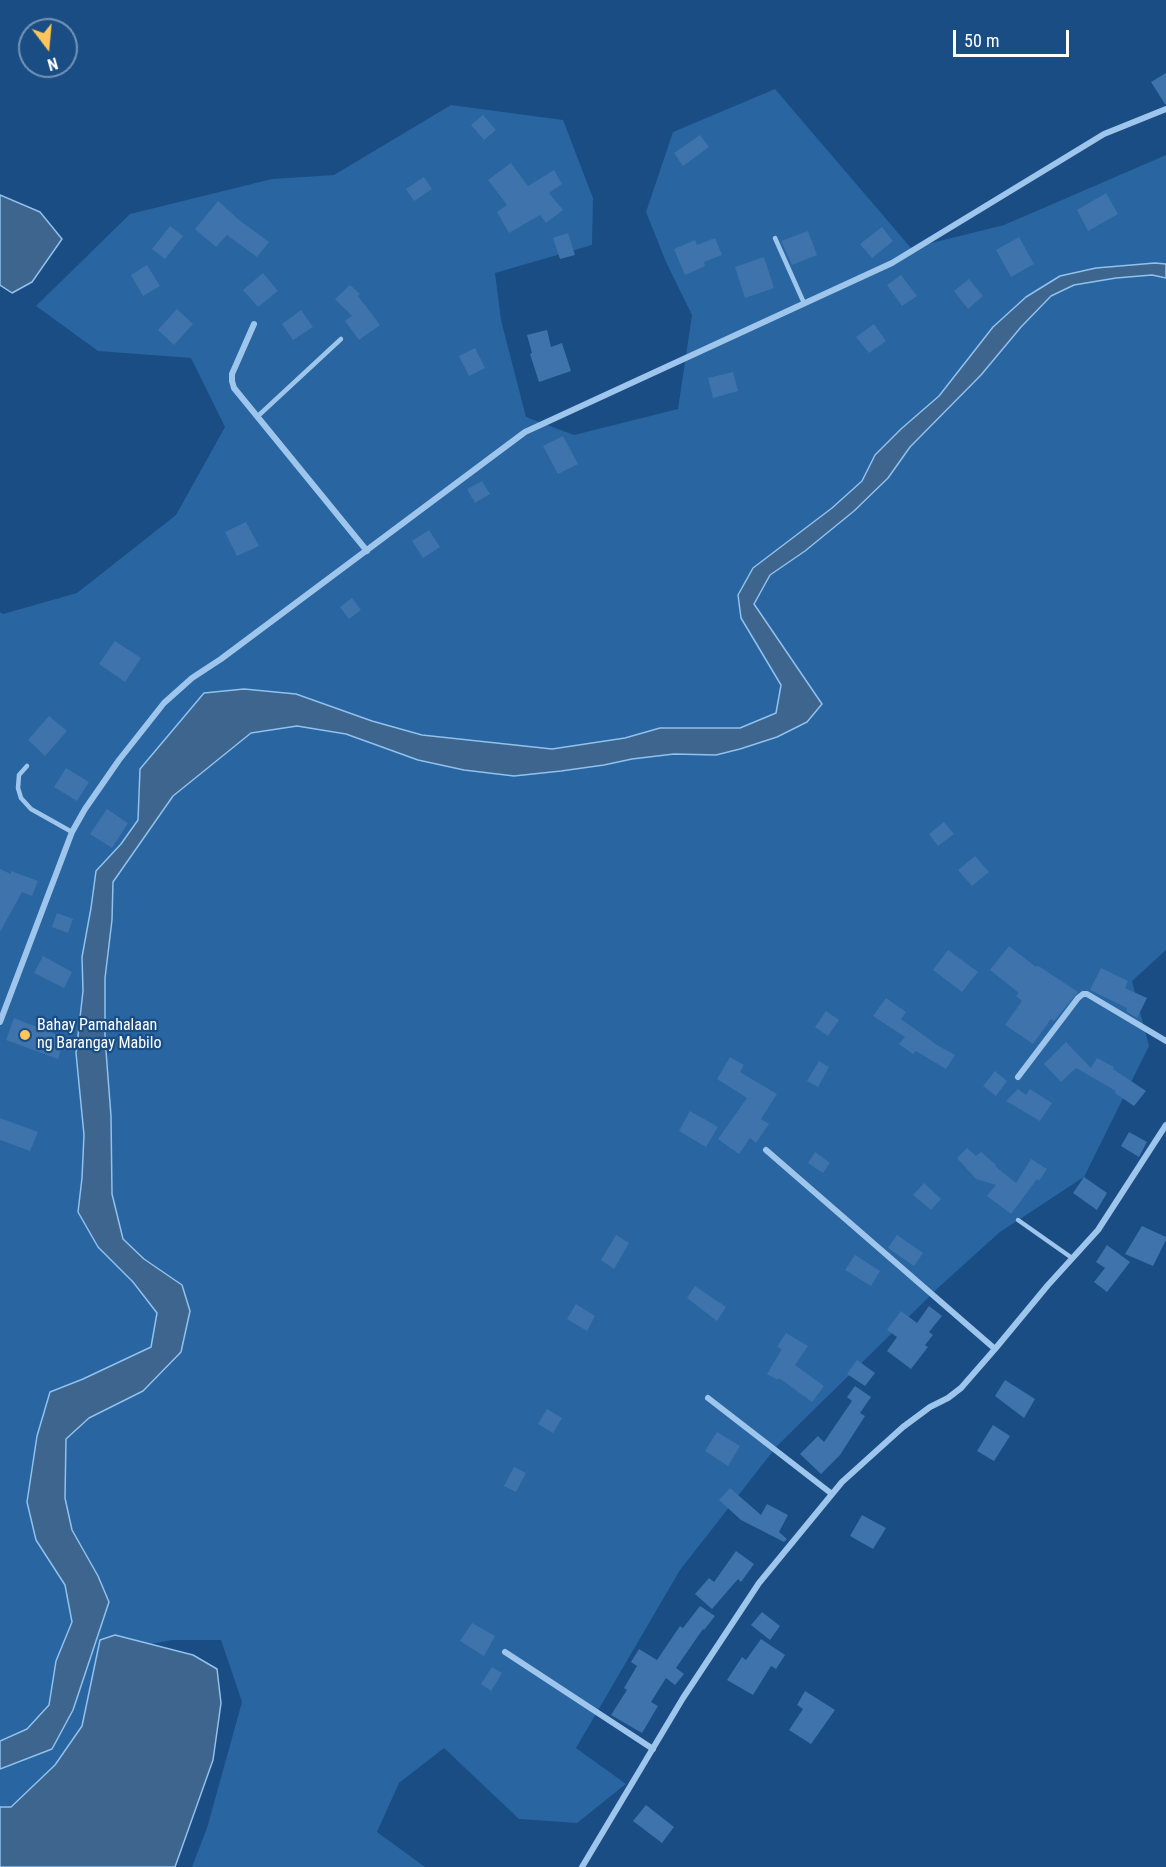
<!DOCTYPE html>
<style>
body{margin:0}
#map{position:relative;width:1166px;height:1867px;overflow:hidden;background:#194d84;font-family:"Roboto Condensed",sans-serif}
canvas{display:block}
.north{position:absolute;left:18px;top:18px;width:60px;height:60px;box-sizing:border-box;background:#194d84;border:2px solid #7594b5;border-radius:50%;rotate:164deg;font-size:16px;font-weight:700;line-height:24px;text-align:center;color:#fff}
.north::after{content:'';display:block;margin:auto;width:21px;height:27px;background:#fec65a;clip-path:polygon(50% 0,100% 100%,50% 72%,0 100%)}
.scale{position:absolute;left:953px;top:30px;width:116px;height:27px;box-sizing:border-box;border:3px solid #fff;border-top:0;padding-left:8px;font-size:18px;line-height:21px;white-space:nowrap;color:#fff;-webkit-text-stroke:4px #194d84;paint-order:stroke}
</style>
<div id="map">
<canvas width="1166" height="1867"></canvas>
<div class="north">N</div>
<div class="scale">50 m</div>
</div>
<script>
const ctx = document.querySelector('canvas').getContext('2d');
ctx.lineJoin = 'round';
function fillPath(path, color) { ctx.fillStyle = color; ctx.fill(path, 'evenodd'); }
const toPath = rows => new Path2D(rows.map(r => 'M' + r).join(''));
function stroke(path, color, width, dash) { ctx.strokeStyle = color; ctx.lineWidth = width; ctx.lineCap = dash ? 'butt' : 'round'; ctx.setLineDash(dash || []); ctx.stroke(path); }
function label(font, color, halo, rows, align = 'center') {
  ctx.font = font + ' "Roboto Condensed",sans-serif'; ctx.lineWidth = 4.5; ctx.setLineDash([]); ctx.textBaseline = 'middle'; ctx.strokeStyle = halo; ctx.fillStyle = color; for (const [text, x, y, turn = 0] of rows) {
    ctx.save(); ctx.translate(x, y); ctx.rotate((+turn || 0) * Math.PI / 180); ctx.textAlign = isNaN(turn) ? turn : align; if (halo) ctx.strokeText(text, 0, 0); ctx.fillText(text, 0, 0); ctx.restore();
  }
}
const green = toPath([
 [775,89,911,248,1004,225,1166,155,1166,950,1132,981,1149,1046,1084,1177,1000,1232,939,1287,777,1446,680,1570,576,1748,626,1784,577,1823,519,1819,444,1748,399,1783,377,1832,425,1867,192,1867,207,1828,242,1702,221,1640,172,1640,97,1654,82,1726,55,1765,10,1807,0,1807,0,612,3,614,77,593,176,515,225,427,191,358,98,351,36,306,130,214,272,179,334,175,451,105,563,120,593,198,592,245,495,273,501,320,526,417,574,435,678,409,692,315,666,262,646,212,673,132]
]);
const water = toPath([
 [0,195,40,212,62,239,32,282,12,293,0,285,0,195],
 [1155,263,1166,264,1166,278,1152,275,1116,278,1074,285,1051,296,1021,327,981,375,910,447,888,478,854,511,805,551,770,575,754,604,822,704,807,722,777,737,740,749,716,755,674,754,632,759,604,765,561,771,514,776,464,770,418,760,346,734,297,726,251,733,173,796,113,882,112,920,105,978,105,1038,111,1116,112,1194,123,1239,144,1259,182,1285,190,1311,181,1352,143,1391,89,1418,66,1439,65,1498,72,1530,98,1576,109,1602,73,1710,52,1749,0,1769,0,1741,27,1729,49,1705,56,1661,72,1622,65,1585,36,1540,27,1502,37,1436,50,1392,83,1379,151,1347,157,1313,133,1282,98,1247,78,1212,82,1178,84,1135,76,1053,83,991,82,957,91,908,96,871,121,844,138,820,140,769,204,693,244,689,296,694,372,721,422,735,552,749,625,738,660,728,740,728,776,713,781,685,741,618,738,595,753,568,832,508,862,481,875,455,901,429,939,396,993,327,1026,297,1060,276,1096,268,1155,263],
 [115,1635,193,1655,217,1669,221,1703,213,1760,175,1867,0,1867,0,1807,11,1807,55,1765,82,1726,100,1640,115,1635]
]);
const building = toPath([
 [1166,73,1166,104,1165,104,1151,82],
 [483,115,496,130,484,140,471,125],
 [700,135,709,147,683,166,674,153],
 [511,163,528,186,554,170,562,184,549,193,563,210,546,223,540,215,509,233,497,212,507,205,488,180],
 [424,177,432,189,414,201,406,189],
 [1106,193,1118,214,1088,231,1077,210],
 [218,201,239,220,269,242,257,257,227,235,216,247,195,229],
 [170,226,183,236,165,259,152,249],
 [882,227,893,241,872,258,860,244],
 [808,231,817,255,792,265,781,241],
 [568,233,575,255,560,259,553,238],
 [1019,237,1034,264,1011,277,996,250],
 [715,238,722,255,704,262,705,266,685,275,674,249,695,240,697,245],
 [764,257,774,288,745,298,735,267],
 [147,265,160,286,143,296,131,275],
 [263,273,278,291,258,307,243,290],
 [901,275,917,296,902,306,887,285],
 [969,279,983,296,968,309,954,291],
 [350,285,360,294,358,296,380,325,359,340,345,321,352,316,335,299],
 [177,309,193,324,174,345,158,330],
 [301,310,313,327,293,340,282,324],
 [874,324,886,341,869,353,856,337],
 [547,330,551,347,562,343,571,371,539,382,530,354,532,353,527,335],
 [475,348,485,368,469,376,459,356],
 [733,372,738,391,713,398,708,378],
 [563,436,578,464,558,474,543,446],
 [482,481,490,494,475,503,467,489],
 [246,522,259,546,237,556,225,532],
 [429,530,440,547,423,558,412,541],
 [352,598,361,610,349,619,340,607],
 [115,641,141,658,125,682,99,664],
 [49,716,67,731,45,756,28,740],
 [66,768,89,782,77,801,54,787],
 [107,809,128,823,112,848,90,834],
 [944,822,954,834,938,846,929,834],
 [975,856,989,872,972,886,958,870],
 [0,869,11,874,11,871,38,881,32,896,22,892,0,932],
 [57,913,73,919,68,933,52,927],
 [1009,946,1036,967,1037,965,1078,992,1054,1021,1051,1019,1033,1044,1005,1025,1022,1001,1016,996,1019,993,990,970],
 [948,950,978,972,962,992,933,970],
 [43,956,72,972,64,988,34,973],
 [1101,968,1128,981,1125,988,1147,998,1137,1018,1126,1011,1127,1008,1090,990],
 [886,998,906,1012,901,1019,937,1045,955,1055,946,1069,916,1051,913,1054,899,1044,905,1037,873,1016],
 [826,1011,839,1020,828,1036,815,1027],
 [14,1018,65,1038,58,1059,6,1040],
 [1066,1042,1091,1068,1097,1058,1114,1067,1113,1069,1146,1091,1134,1106,1115,1093,1116,1091,1076,1068,1061,1082,1044,1064],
 [730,1057,744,1065,740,1072,777,1094,761,1119,769,1124,756,1143,750,1138,739,1154,718,1139,747,1098,717,1079],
 [819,1061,829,1067,818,1087,807,1081],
 [995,1071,1007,1081,996,1096,983,1086],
 [1018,1089,1026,1095,1030,1089,1052,1103,1040,1121,1006,1101],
 [690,1111,718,1127,706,1147,679,1131],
 [0,1118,38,1132,30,1151,0,1140],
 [1129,1132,1147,1142,1139,1157,1121,1146],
 [967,1148,976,1156,981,1152,996,1165,995,1166,1016,1183,1031,1159,1047,1169,1039,1181,1037,1179,1011,1214,987,1196,996,1185,976,1179,957,1158],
 [815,1152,830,1163,823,1173,808,1163],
 [1084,1177,1107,1193,1097,1210,1073,1193],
 [924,1183,941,1199,931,1210,913,1195],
 [1142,1226,1166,1237,1166,1240,1153,1266,1125,1254],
 [616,1235,629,1243,614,1269,601,1260],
 [897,1235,923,1253,914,1266,888,1248],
 [1107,1245,1130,1262,1107,1292,1094,1282,1105,1268,1096,1262],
 [855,1255,880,1271,871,1286,845,1270],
 [695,1286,726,1307,717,1321,687,1298],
 [576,1304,595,1316,587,1331,567,1319],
 [929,1306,942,1316,929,1332,933,1335,925,1345,928,1347,911,1369,887,1351,897,1337,887,1330,901,1311,917,1323],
 [786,1333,808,1346,795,1365,824,1386,812,1402,779,1378,778,1380,767,1374,782,1349,777,1347],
 [857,1360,875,1373,865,1386,847,1374],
 [1005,1380,1035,1399,1024,1418,995,1396],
 [855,1386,871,1397,860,1413,865,1416,840,1455,821,1474,800,1454,818,1436,824,1442,852,1401,847,1397],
 [547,1409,562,1418,553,1433,538,1424],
 [993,1425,1010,1436,994,1461,977,1451],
 [717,1432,740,1446,728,1466,705,1451],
 [514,1467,526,1473,516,1492,504,1486],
 [730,1488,761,1515,767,1504,788,1515,779,1532,787,1539,784,1542,741,1520,719,1500],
 [862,1515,886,1528,873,1549,850,1536],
 [736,1551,754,1564,741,1582,738,1579,712,1609,695,1594,709,1578,714,1582],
 [700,1606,715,1616,704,1630,703,1629,676,1668,684,1674,675,1685,666,1678,651,1702,658,1706,642,1733,611,1715,627,1690,624,1688,637,1666,631,1662,639,1649,657,1660,680,1626,683,1628],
 [762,1612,780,1626,770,1640,751,1625],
 [472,1623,495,1636,484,1656,460,1641],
 [761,1639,785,1655,776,1669,771,1666,753,1695,727,1680,742,1657,746,1660],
 [492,1667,502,1673,491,1691,481,1684],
 [805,1691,835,1710,811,1744,789,1730,803,1709,797,1705],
 [646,1805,674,1827,662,1843,633,1821]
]);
const lane = toPath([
 [775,238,804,303],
 [258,416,341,339],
 [27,766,19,775,18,788,21,798,31,809,72,832],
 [1018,1220,1072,1258]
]);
const street = toPath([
 [254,324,232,374,232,381,234,388,367,551],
 [0,1022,72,832,85,809,119,760,164,703,192,678,221,659,525,432,892,263,1104,134,1166,109],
 [1018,1077,1078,998,1083,994,1087,994,1166,1041],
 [766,1150,995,1349],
 [708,1398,832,1494],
 [505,1652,653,1749],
 [582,1867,683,1698,759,1583,842,1482,903,1427,930,1407,948,1398,961,1388,995,1349,1048,1285,1098,1230,1166,1125]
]);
const markers = [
 [25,1035,6,"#fec65a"]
];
const poiNames = [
 ["Bahay Pamahalaan",37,1026],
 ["ng Barangay Mabilo",37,1044]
];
fillPath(green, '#2865a1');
fillPath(water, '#3e658d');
stroke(water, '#91c1ee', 1.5);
fillPath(building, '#3e74ab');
stroke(lane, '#9ec5ec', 4.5);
stroke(street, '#9ec5ec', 6);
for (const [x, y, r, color] of markers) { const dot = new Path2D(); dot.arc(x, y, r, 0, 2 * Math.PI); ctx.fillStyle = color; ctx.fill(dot); stroke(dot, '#194d84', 2); }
label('16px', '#fff', '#194d84', poiNames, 'left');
</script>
